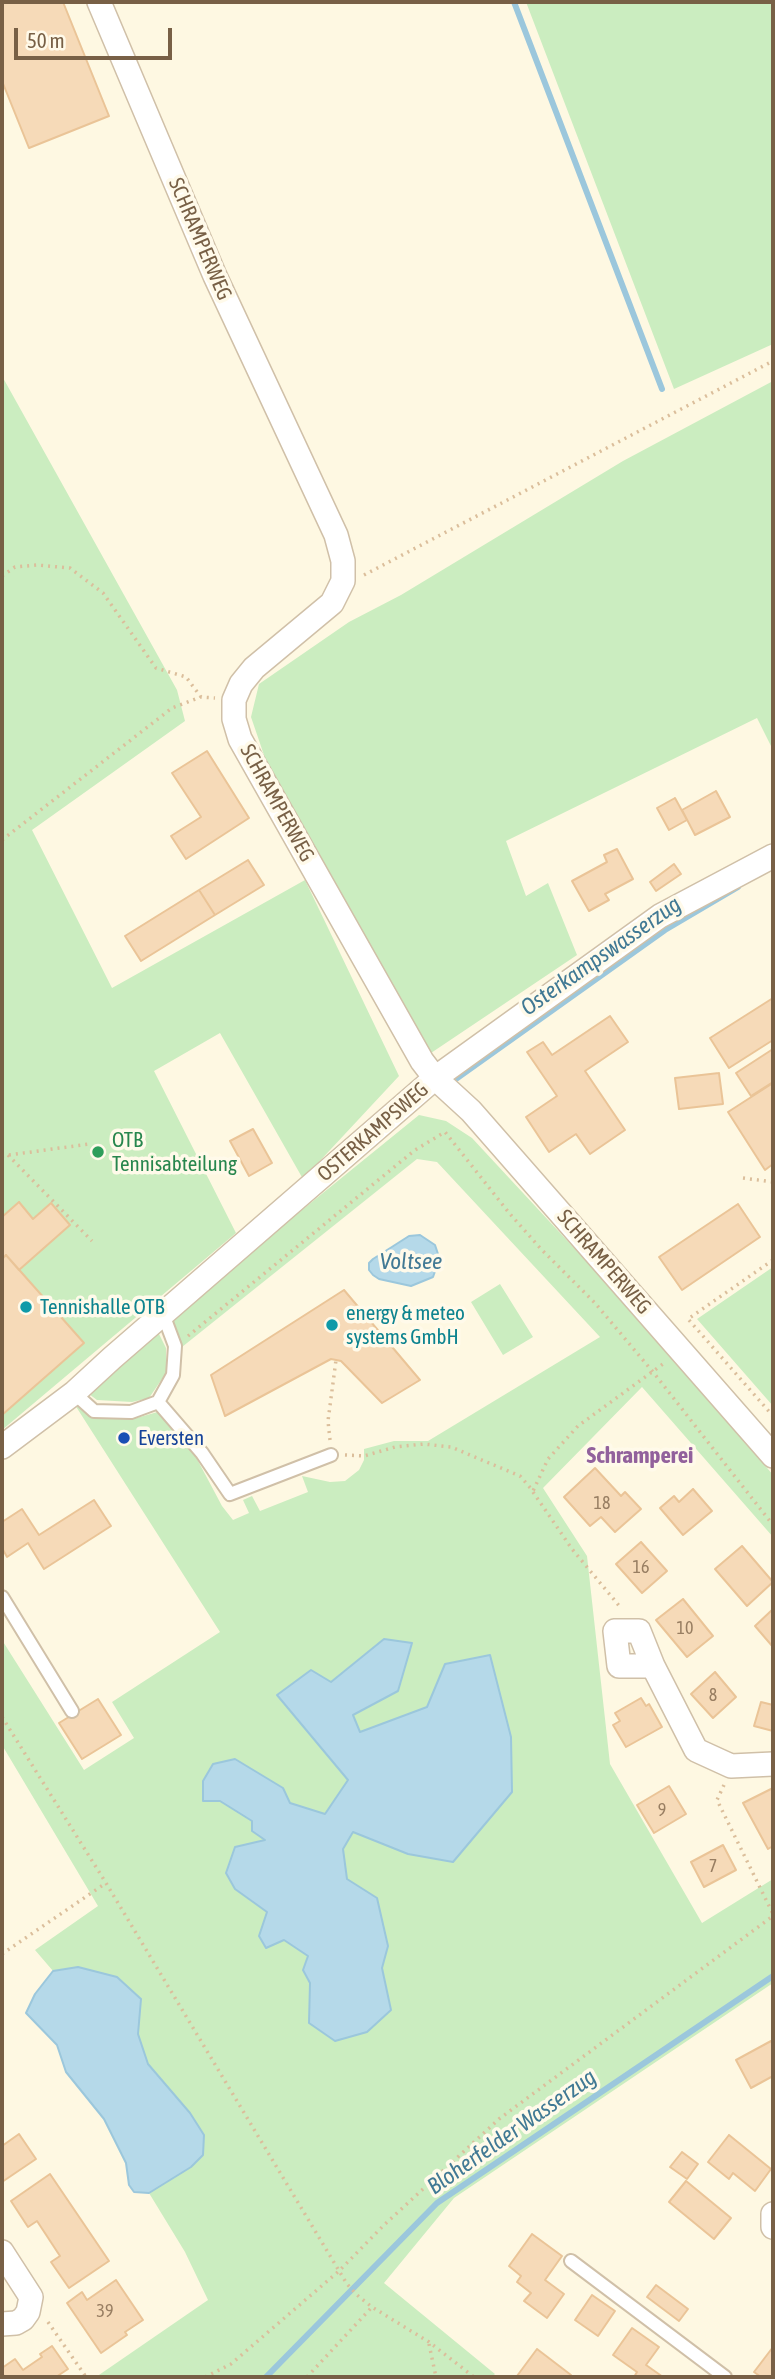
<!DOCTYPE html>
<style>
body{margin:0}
#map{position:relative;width:775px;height:2379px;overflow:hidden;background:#fef8e2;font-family:"Asap Condensed",sans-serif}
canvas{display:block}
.frame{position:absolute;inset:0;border:4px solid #786046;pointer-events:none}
.scale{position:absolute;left:14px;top:28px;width:158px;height:32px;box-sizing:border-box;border:4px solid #786046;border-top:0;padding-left:9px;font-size:21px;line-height:24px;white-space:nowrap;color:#786046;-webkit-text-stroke:5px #fffaea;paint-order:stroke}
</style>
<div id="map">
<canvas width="775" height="2379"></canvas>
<div class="frame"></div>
<div class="scale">50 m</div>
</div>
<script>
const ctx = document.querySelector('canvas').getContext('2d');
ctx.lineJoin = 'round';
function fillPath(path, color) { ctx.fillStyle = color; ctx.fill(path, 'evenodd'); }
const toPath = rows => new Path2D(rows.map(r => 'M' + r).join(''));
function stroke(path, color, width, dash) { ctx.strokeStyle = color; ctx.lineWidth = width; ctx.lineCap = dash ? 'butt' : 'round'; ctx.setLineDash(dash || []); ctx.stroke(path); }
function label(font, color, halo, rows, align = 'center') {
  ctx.font = font + ' "Asap Condensed",sans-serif'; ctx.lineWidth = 7; ctx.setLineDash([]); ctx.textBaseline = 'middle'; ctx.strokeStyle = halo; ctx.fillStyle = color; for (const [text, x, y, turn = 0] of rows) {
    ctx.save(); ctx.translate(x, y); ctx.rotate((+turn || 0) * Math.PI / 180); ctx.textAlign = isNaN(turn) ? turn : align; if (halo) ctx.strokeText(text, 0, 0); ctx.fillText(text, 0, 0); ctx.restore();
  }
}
const green = toPath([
 [526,2,773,2,773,344,674,389],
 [2,376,177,690,185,721,32,830,112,988,305,880,399,1076,303,1179,220,1033,154,1071,236,1233,2,1430],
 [773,381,773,750,757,718,506,841,526,896,548,883,577,955,431,1053,378,967,265,758,251,717,259,684,349,622,401,595,623,461],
 [419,1115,446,1121,472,1138,665,1346,773,1475,773,1537,642,1387,543,1488,587,1556,610,1764,702,1923,773,1879,773,1983,454,2198,384,2283,495,2374,492,2377,96,2377,208,2300,185,2252,149,2193,191,2167,169,2088,148,2064,138,2034,141,1999,117,1977,78,1967,53,1971,35,1950,98,1906,2,1745,2,1640,84,1770,134,1738,112,1702,220,1632,75,1405,93,1417,133,1419,161,1411,197,1459,222,1506,233,1520,249,1513,243,1500,252,1496,260,1511,308,1492,302,1476,330,1482,345,1481,359,1470,364,1460,364,1449,394,1441,428,1441,600,1337,437,1162,417,1159,182,1347,169,1318],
 [384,1639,398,1691,353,1715,361,1733,427,1707,445,1664,408,1854,353,1832,343,1849,347,1879,388,1946,382,1968,391,2010,309,2023,310,1983,303,1970,308,1956,284,1940,266,1948,259,1936,268,1912,235,1889,266,1841,252,1821,220,1801,290,1803,325,1814,349,1780,277,1695,331,1682],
 [773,1267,773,1406,697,1319],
 [500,1284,533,1337,503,1355,471,1302],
 [158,1332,166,1348,166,1373,149,1398,132,1402,97,1400,85,1391]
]);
const water = toPath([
 [420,1235,435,1245,438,1254,438,1263,433,1277,411,1286,379,1279,373,1275,369,1270,369,1263,373,1259,409,1236,420,1235],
 [384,1639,412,1643,398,1691,353,1715,360,1732,427,1707,445,1664,490,1655,511,1737,512,1792,453,1862,408,1854,353,1832,343,1849,347,1879,377,1898,388,1946,382,1968,391,2010,367,2032,335,2041,309,2023,310,1983,303,1970,308,1956,284,1940,266,1948,259,1936,267,1912,235,1889,226,1873,235,1847,265,1840,252,1831,252,1821,220,1801,203,1801,203,1781,213,1764,235,1759,283,1788,290,1803,325,1814,348,1780,277,1695,311,1670,331,1682,384,1639],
 [78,1967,117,1977,141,1999,138,2034,148,2064,190,2113,204,2135,203,2155,191,2167,149,2193,134,2192,129,2185,126,2163,104,2119,66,2072,57,2045,26,2013,35,1994,53,1971,78,1967]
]);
const stream = toPath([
 [514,2,662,389],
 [453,1081,665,930,738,887],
 [266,2377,437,2203,773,1976]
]);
const building = toPath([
 [2,2,63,2,109,116,29,148,2,81,2,2],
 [207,751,249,818,186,859,171,836,201,817,172,773,207,751],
 [716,791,730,817,695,835,682,810,716,791],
 [675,798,687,820,669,830,657,808,675,798],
 [617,849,633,879,605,894,609,900,589,911,572,881,607,862,604,855,617,849],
 [248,860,264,885,215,915,199,890,248,860],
 [674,864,681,874,656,891,650,882,674,864],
 [199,890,215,915,141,961,125,936,199,890],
 [773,998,773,1040,729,1068,710,1038,773,998],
 [610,1016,628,1042,585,1071,625,1130,590,1154,576,1134,549,1152,526,1117,557,1096,527,1052,543,1042,552,1055,610,1016],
 [773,1049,773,1082,751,1096,736,1073,773,1049],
 [719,1073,723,1104,679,1109,675,1078,719,1073],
 [773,1083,773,1164,765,1170,728,1112,773,1083],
 [253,1129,272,1163,249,1176,230,1141,253,1129],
 [19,1202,33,1219,51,1203,70,1225,19,1270,6,1255,2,1259,2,1217,19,1202],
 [738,1204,760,1237,682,1290,659,1257,738,1204],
 [6,1255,84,1343,2,1415,2,1259,6,1255],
 [344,1290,420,1380,382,1403,341,1361,331,1359,225,1416,211,1375,344,1290],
 [595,1468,621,1496,625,1492,641,1509,615,1532,601,1517,590,1526,564,1497,595,1468],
 [693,1489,712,1511,683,1535,660,1508,674,1496,679,1502,693,1489],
 [94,1500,111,1526,44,1569,28,1543,7,1557,2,1548,2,1522,22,1509,39,1535,94,1500],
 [641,1542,667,1571,642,1593,616,1564,641,1542],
 [742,1546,773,1582,747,1606,715,1569,742,1546],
 [683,1599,713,1636,687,1657,656,1620,683,1599],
 [773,1609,773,1647,755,1626,773,1609],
 [715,1672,736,1697,713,1718,691,1694,715,1672],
 [641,1698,646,1706,649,1704,662,1727,626,1747,613,1725,620,1721,615,1713,641,1698],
 [98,1699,121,1735,82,1759,59,1723,98,1699],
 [761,1702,773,1705,773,1731,754,1726,761,1702],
 [669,1786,686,1814,654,1833,637,1805,669,1786],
 [773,1788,773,1846,768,1849,743,1803,773,1788],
 [723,1845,736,1870,704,1887,691,1862,723,1845],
 [771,2041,773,2045,773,2076,751,2088,736,2060,771,2041],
 [19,2134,36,2159,2,2182,2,2146,19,2134],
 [729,2135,771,2169,755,2191,733,2173,729,2179,708,2162,729,2135],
 [682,2152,698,2164,687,2179,670,2167,682,2152],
 [50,2174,109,2261,69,2288,51,2262,60,2256,37,2221,28,2227,11,2201,50,2174],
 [686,2181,731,2218,714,2239,669,2202,686,2181],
 [532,2234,562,2256,545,2280,564,2294,547,2318,524,2301,531,2293,517,2282,521,2276,509,2266,532,2234],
 [116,2280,143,2320,125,2332,127,2335,101,2353,67,2303,82,2292,87,2300,116,2280],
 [656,2285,688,2309,679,2321,647,2297,656,2285],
 [592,2295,615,2311,598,2336,575,2320,592,2295],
 [632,2328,659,2347,646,2365,663,2377,634,2377,637,2372,613,2355,632,2328],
 [52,2346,68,2369,56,2377,5,2377,2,2373,2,2368,15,2359,23,2370,42,2357,40,2354,52,2346],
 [773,2347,773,2377,761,2377,754,2372,773,2347],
 [537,2349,571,2375,569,2377,517,2376,537,2349]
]);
const path = toPath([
 [364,575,773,361],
 [2,576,15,567,37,565,70,568,103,593,156,668,186,677,201,697],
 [2,840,172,708,201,697,215,698],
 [8,1155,92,1241],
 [2,1156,89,1144],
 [743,1178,773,1182],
 [773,1260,688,1319,773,1416],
 [188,1336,415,1150,445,1132,510,1214,541,1249,595,1303,653,1372,773,1525],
 [330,1440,328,1421,336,1360],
 [345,1455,364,1456,395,1447,424,1444,451,1447,520,1476,533,1491,548,1459,578,1426,663,1364],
 [533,1492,572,1549,621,1608],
 [2,1717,106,1883,347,2284,357,2295,372,2307,429,2342,474,2377],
 [724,1785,717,1800,773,1914],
 [2,1954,106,1883],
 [48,2322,86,2377],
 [429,2344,436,2377],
 [205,2377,231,2364,339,2271,384,2225,499,2119,773,1916],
 [307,2377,372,2307]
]);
const service = toPath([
 [74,1393,94,1411,131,1412,158,1402,173,1375,175,1346,163,1314],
 [158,1402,202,1453,230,1494,331,1455],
 [2,1597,72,1711],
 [571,2261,725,2377]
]);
const minor = toPath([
 [99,2,215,276,336,535,343,561,343,581,332,603,254,668,241,684,234,700,234,719,240,739,422,1061,435,1078,471,1111,773,1456],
 [2,1447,74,1393,112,1358,435,1078,660,916,773,856],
 [653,1666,619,1666,615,1631,639,1631,653,1666,696,1750,731,1766,773,1764],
 [773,2214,773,2227],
 [2,2252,31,2297,28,2312,23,2319,16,2323,2,2324]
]);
const markers = [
 [98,1152,7,"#2e9e5b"],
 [26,1307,7,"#0f9aa8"],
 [332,1325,7,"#0f9aa8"],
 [124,1438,7,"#1a4fb4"]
];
const numberNames = [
 ["18",602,1503],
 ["16",641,1567],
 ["10",685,1628],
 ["8",713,1695],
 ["9",662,1810],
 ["7",713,1866],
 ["39",105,2311]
];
const streetNames = [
 ["SCHRAMPERWEG",200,239,67],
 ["SCHRAMPERWEG",277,803,61],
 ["OSTERKAMPSWEG",373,1132,-41],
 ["SCHRAMPERWEG",604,1262,49]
];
const leisureNames = [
 ["OTB",112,1140],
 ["Tennisabteilung",112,1164]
];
const cultureNames = [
 ["Tennishalle OTB",40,1307],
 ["energy & meteo",346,1313],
 ["systems GmbH",346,1337]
];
const transitNames = [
 ["Eversten",138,1438]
];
const waterNames = [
 ["Osterkampswasserzug",601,956,-35],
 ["Voltsee",411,1262],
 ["Bloherfelder Wasserzug",512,2132,-35]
];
const neighbourhoodNames = [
 ["Schramperei",640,1456]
];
fillPath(green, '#cbedc0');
fillPath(water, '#b5d9e9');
stroke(water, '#9bc7dc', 2);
stroke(stream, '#9bc7dc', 6);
fillPath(building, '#f6dab8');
stroke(building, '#eac497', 2);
stroke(service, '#d0c0a8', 16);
stroke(minor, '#d0c0a8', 26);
stroke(path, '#dbbe9b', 3.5, [2, 5]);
stroke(service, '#fff', 12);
stroke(minor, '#fff', 23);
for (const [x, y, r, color] of markers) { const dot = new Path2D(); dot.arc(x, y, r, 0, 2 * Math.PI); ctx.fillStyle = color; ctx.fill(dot); stroke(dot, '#fffaea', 2.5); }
label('18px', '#987e62', null, numberNames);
label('21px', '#786046', '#fffaea', streetNames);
label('21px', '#27864d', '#fffaea', leisureNames, 'left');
label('21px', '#0d838f', '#fffaea', cultureNames, 'left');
label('21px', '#164399', '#fffaea', transitNames, 'left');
label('italic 23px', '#417994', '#fffaea', waterNames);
label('bold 23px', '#92619c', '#fffaea', neighbourhoodNames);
</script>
